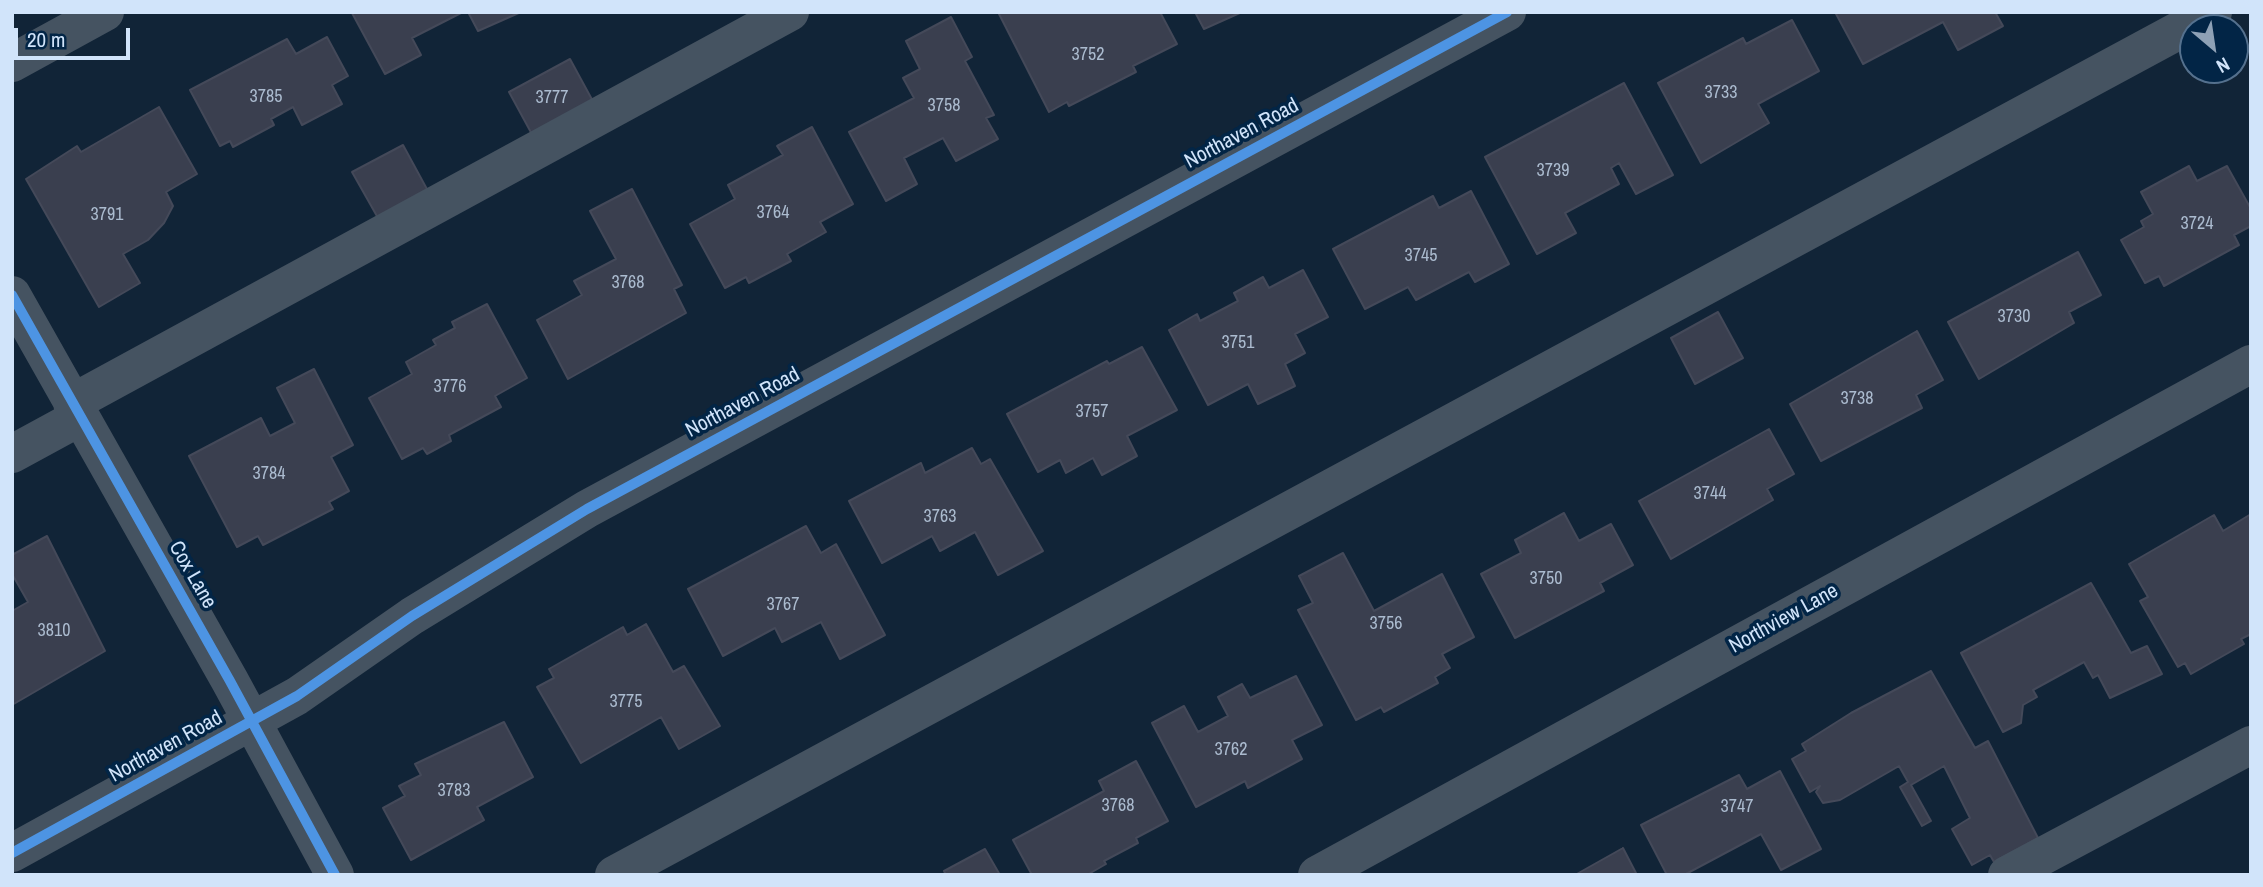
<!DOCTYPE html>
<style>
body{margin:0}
#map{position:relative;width:2263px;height:887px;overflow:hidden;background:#112437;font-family:"Archivo Narrow",sans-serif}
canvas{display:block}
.frame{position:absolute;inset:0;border:14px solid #d1e4fa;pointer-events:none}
.north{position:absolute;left:2179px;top:14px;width:70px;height:70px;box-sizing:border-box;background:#022546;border:2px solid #55718e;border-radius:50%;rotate:151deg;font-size:19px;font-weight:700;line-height:28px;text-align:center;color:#d1e4fa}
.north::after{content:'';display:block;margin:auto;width:24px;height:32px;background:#8ea1b6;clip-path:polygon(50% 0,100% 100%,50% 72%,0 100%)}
.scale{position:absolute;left:14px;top:28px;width:116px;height:32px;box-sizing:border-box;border:4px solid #d1e4fa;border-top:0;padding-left:9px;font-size:21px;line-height:24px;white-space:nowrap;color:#d1e4fa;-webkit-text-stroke:5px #022546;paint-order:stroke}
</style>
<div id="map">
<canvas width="2263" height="887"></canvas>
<div class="frame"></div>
<div class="north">N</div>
<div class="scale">20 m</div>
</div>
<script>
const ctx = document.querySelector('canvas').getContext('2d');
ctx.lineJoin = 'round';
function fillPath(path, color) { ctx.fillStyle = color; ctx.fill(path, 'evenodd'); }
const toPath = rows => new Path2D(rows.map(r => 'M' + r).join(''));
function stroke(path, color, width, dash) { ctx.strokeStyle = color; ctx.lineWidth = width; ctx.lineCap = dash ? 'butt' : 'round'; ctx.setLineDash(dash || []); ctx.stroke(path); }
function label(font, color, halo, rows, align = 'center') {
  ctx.font = font + ' "Archivo Narrow",sans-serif'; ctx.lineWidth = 7; ctx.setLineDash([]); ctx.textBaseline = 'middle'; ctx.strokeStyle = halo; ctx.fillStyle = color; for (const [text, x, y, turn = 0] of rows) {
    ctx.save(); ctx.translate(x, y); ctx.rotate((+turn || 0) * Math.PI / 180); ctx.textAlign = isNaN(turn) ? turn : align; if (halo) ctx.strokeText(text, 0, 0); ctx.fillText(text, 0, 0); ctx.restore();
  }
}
const building = toPath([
 [463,12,412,38,421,55,385,74,352,13,463,12],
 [468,12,521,12,478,31,468,12],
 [998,12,1160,12,1177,44,1133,66,1136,72,1069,106,1067,102,1049,112,998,12],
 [1195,12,1242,12,1204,29,1195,12],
 [1835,12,1995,12,2003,26,1958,50,1943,22,1863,64,1835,12],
 [951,17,972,57,965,61,994,115,986,118,998,139,956,161,943,138,904,158,917,184,886,201,849,132,914,98,903,78,920,69,906,41,951,17],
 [1792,20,1819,71,1758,104,1769,123,1701,163,1658,83,1743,38,1746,44,1792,20],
 [327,37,348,76,332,85,342,104,302,125,293,107,271,119,274,125,233,147,230,141,220,146,190,90,287,39,296,54,327,37],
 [570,59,595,105,534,138,509,92,570,59],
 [1624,83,1673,175,1636,194,1619,163,1611,168,1619,184,1565,213,1576,233,1537,254,1485,157,1624,83],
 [159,107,197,174,166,192,173,206,164,223,148,240,123,254,140,283,99,307,26,179,77,146,81,152,159,107],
 [812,127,853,204,820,222,826,232,787,254,791,261,749,283,746,277,725,288,690,224,735,199,728,185,783,155,777,146,812,127],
 [403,145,428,191,378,218,352,172,403,145],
 [2189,166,2197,181,2227,166,2251,209,2251,226,2234,235,2239,245,2164,286,2159,276,2145,283,2121,240,2144,227,2141,221,2153,214,2141,192,2189,166],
 [632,189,682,285,674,289,686,313,568,379,537,320,582,295,574,281,616,259,590,211,632,189],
 [1471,191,1509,264,1475,282,1469,272,1416,300,1408,287,1365,309,1333,249,1433,196,1439,208,1471,191],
 [2078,252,2101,295,2069,312,2074,323,1979,379,1948,322,2078,252],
 [1303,270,1328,317,1295,334,1305,353,1285,364,1295,386,1258,404,1248,384,1208,405,1169,330,1197,314,1200,321,1238,301,1234,293,1263,277,1269,288,1303,270],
 [487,304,527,378,495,396,501,407,449,435,451,441,427,454,423,448,402,459,369,398,412,374,406,362,436,345,433,340,455,328,452,322,487,304],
 [1718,312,1743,358,1695,384,1671,338,1718,312],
 [1917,331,1943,380,1916,395,1922,408,1821,461,1790,404,1917,331],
 [1142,347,1177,410,1127,436,1137,456,1102,475,1093,458,1066,473,1060,460,1038,472,1007,414,1107,361,1109,364,1142,347],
 [314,369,353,445,331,457,349,491,329,502,333,509,263,545,258,536,237,547,189,456,261,418,270,436,295,423,277,388,314,369],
 [1769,429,1794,474,1767,489,1773,500,1671,559,1639,501,1769,429],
 [972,448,981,464,990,459,1043,551,998,575,975,532,940,551,932,536,882,563,849,501,921,463,925,473,972,448],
 [1564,513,1579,541,1611,524,1633,565,1600,583,1604,591,1515,638,1481,574,1521,553,1515,540,1564,513],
 [2251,514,2251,634,2241,639,2244,644,2191,674,2185,663,2178,667,2140,601,2148,597,2129,564,2214,515,2223,531,2251,514],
 [806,526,821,553,836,544,885,635,840,659,821,622,782,642,775,628,723,656,688,589,806,526],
 [47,536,105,651,12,705,12,611,28,602,12,574,12,555,47,536],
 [1343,553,1374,611,1442,574,1474,637,1442,654,1450,668,1435,677,1438,683,1384,712,1381,707,1356,720,1298,610,1313,603,1299,576,1343,553],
 [2091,583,2131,653,2147,646,2162,674,2110,698,2098,675,2093,678,2084,662,2033,690,2037,697,2023,705,2021,723,2003,732,1961,653,2091,583],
 [646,624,673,672,684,666,720,726,679,749,661,717,581,763,537,687,554,678,549,669,623,627,627,635,646,624],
 [1931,671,1975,748,1988,741,2038,838,1994,862,1990,855,1972,865,1952,829,1970,818,1944,766,1911,785,1931,821,1922,826,1900,787,1908,782,1899,766,1840,800,1823,803,1816,792,1820,786,1810,792,1792,759,1806,751,1802,744,1851,713,1931,671],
 [1296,676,1322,725,1292,740,1302,759,1248,788,1245,781,1196,807,1152,723,1184,706,1198,732,1228,716,1218,697,1242,684,1250,698,1296,676],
 [504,722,533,777,477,807,484,820,411,860,383,808,405,796,399,786,421,775,415,764,504,722],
 [1136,761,1168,821,1136,838,1138,843,1104,861,1106,864,1087,875,1032,875,1013,840,1104,791,1099,781,1136,761],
 [1780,771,1821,849,1781,870,1761,834,1684,875,1667,875,1641,825,1739,775,1747,789,1780,771],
 [1623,848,1637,875,1575,875,1623,848],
 [985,849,1000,875,946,875,944,871,985,849]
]);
const minor = toPath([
 [12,63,105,12],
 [12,295,230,681,335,875],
 [72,403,790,12],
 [12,454,80,417],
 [12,853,297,696,412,616,587,509,1507,12],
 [614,875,2213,12],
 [1317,875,2251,364],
 [2007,875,2251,745]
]);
const cycleway = toPath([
 [12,295,230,681,335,875],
 [12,853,297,696,412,616,587,509,1507,12]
]);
const numberNames = [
 ["3752",1088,55],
 ["3733",1721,93],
 ["3785",266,97],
 ["3777",552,98],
 ["3758",944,106],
 ["3739",1553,171],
 ["3764",773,213],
 ["3791",107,215],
 ["3724",2197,224],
 ["3745",1421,256],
 ["3768",628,283],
 ["3730",2014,317],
 ["3751",1238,343],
 ["3776",450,387],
 ["3738",1857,399],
 ["3757",1092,412],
 ["3784",269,474],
 ["3744",1710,494],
 ["3763",940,517],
 ["3750",1546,579],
 ["3767",783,605],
 ["3756",1386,624],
 ["3810",54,631],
 ["3775",626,702],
 ["3762",1231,750],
 ["3783",454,791],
 ["3768",1118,806],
 ["3747",1737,807]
];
const streetNames = [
 ["Northaven Road",1242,134,-28],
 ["Northaven Road",743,403,-28],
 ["Cox Lane",192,575,60],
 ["Northview Lane",1784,619,-29],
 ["Northaven Road",166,747,-29]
];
fillPath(building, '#3a3f4f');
stroke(building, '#444959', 2);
stroke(minor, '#455361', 38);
stroke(cycleway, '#4d94e3', 10);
label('18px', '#abbbcf', null, numberNames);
label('21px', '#d1e4fa', '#022546', streetNames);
</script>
